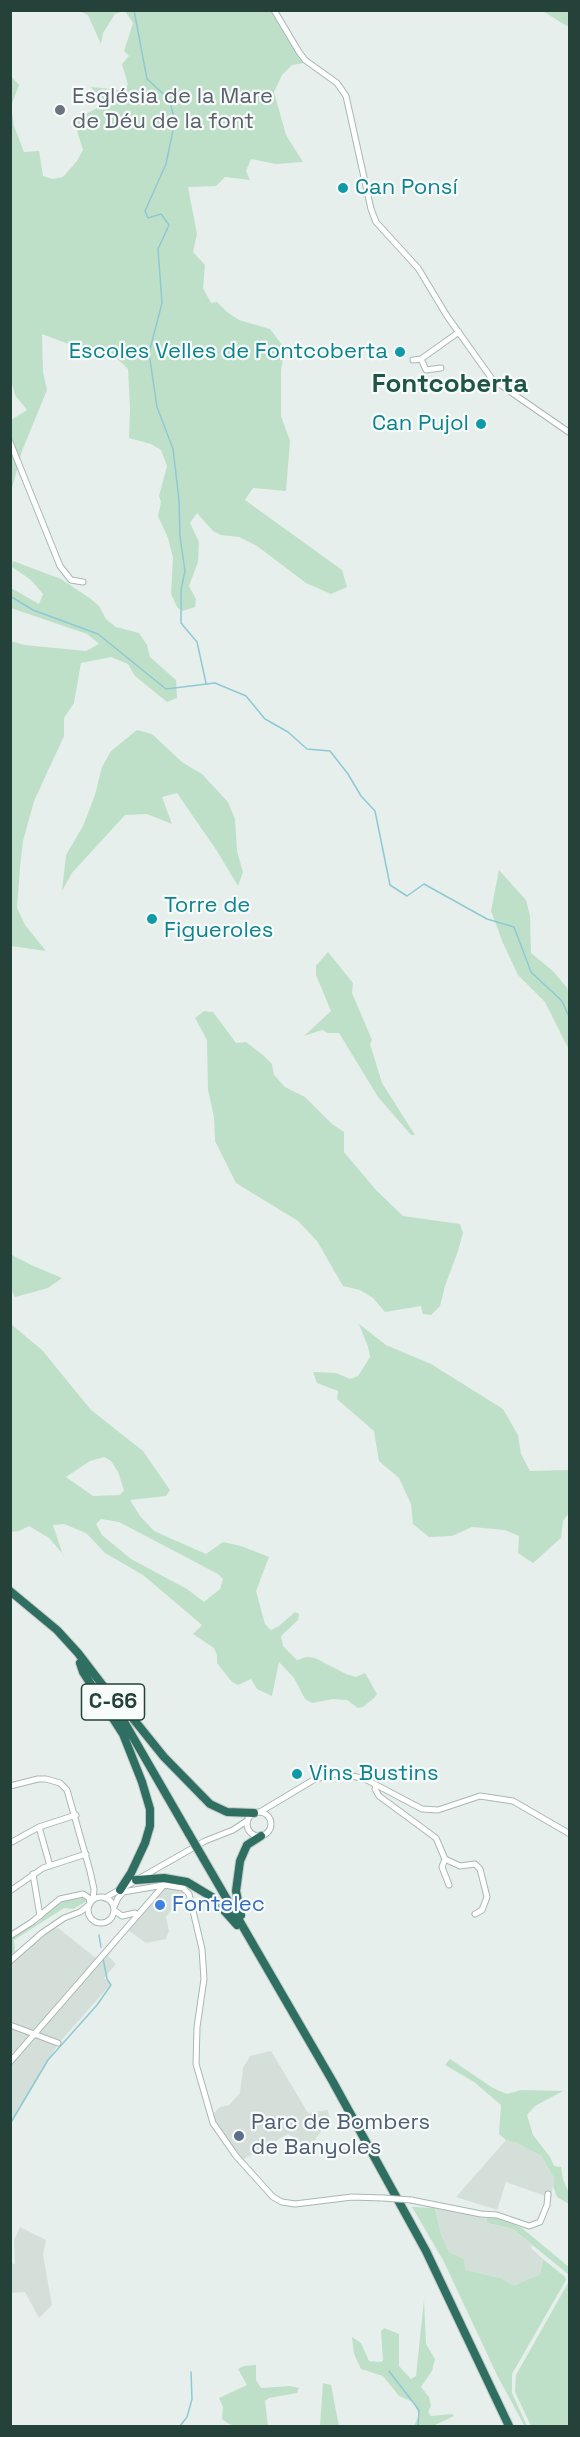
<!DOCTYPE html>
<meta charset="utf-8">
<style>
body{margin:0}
#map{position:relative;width:580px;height:2437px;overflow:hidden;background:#e6efeb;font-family:"Space Grotesk",sans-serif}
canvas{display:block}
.frame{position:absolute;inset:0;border:12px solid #24423a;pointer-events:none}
</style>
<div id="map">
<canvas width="580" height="2437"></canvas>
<div class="frame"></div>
</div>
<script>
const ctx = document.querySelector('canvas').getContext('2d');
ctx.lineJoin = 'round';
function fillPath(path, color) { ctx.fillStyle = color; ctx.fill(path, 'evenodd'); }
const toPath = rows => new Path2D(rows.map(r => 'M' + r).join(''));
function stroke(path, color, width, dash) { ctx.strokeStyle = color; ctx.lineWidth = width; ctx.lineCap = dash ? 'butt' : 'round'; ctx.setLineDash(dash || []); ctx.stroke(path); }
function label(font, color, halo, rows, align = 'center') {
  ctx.font = font + ' "Space Grotesk",sans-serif'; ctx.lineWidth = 4.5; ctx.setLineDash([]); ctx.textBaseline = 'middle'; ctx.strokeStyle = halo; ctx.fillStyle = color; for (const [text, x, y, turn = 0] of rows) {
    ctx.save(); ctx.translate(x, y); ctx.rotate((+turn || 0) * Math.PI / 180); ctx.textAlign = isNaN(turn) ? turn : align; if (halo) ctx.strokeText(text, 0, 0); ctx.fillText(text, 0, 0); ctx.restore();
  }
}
const built = toPath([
 [163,1881,191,1888,166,1917,169,1931,166,1939,146,1943,128,1930,108,1956,116,1964,104,1978,111,1984,58,2044,11,2123,10,1961,42,1933,58,1928,96,1958],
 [271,2051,308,2113,328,2110,330,2119,309,2148,288,2134,239,2162,226,2147,209,2118,220,2107,229,2105,240,2093,243,2068,250,2056],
 [506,2140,517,2143,541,2156,554,2178,551,2198,506,2182,497,2210,456,2197],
 [435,2208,487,2218,487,2223,513,2229,532,2245,531,2248,543,2259,540,2274,514,2287,501,2278,464,2270,464,2259,449,2252,441,2234],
 [20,2227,46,2240,43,2255,52,2305,39,2318,25,2292,11,2293,11,2263,15,2264,14,2240]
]);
const green = toPath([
 [80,11,124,11,115,14,103,33,101,44,88,15],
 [125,11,273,11,304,63,292,65,282,75,274,92,286,135,303,162,276,164,251,159,246,171,250,180,225,177,216,186,188,187,197,234,193,252,205,265,203,288,211,303,217,302,227,312,239,320,270,329,285,349,281,370,281,416,290,441,286,491,253,488,245,500,342,570,347,587,331,594,306,583,257,546,239,537,221,535,213,531,197,513,190,523,199,542,198,562,189,586,196,599,195,607,182,611,177,607,171,594,173,558,168,538,158,516,161,502,159,496,167,466,161,450,151,444,129,438,130,409,128,369,110,352,82,349,42,334,43,372,47,390,22,451,11,492,11,420,27,410,15,395,11,379,11,76,19,85,11,106,14,126,24,152,39,151,43,176,53,179,63,177,77,161,83,150,74,121,102,105,91,87,120,90,128,85,122,64,129,56,124,51,133,23],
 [543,11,569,11,569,27,560,22],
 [13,561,61,579,91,599,99,606,106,619,116,627,139,633,147,645,150,657,176,680,177,698,167,702,135,676,128,664,111,657,81,663,74,703,64,718,64,736,34,801,23,841,20,867,17,908,25,925,46,951,11,946,11,641,24,645,86,651,99,644,87,634,11,608,11,588,39,604,43,594,31,580,12,567],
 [137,730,152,734,182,762,202,774,228,802,235,819,237,851,243,872,238,886,217,851,177,793,162,797,172,824,147,814,125,815,72,873,62,891,66,855,83,826,95,795,102,767,111,751],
 [499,870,526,900,530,916,531,953,553,971,567,988,570,996,569,1050,545,1002,518,975,503,943,491,911],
 [328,952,353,983,352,993,372,1040,370,1044,382,1083,415,1135,411,1135,378,1097,339,1033,328,1033,322,1030,304,1036,331,1011,316,975,316,966],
 [204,1011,213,1012,236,1043,246,1042,263,1055,272,1064,274,1075,285,1087,305,1097,332,1124,344,1132,344,1152,376,1190,403,1216,460,1224,463,1233,458,1251,445,1286,440,1306,431,1315,423,1314,421,1306,385,1312,373,1298,360,1290,343,1286,317,1241,298,1221,236,1183,215,1141,214,1117,208,1090,207,1040,195,1018],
 [10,1254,31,1265,62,1278,48,1288,15,1297,11,1289],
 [11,1324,42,1350,91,1410,143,1451,170,1490,166,1496,130,1500,140,1516,154,1531,206,1554,223,1542,241,1546,269,1557,256,1591,265,1624,271,1630,279,1626,295,1612,299,1614,298,1620,281,1636,283,1646,297,1660,307,1657,315,1658,346,1674,356,1677,365,1673,377,1694,374,1698,363,1707,358,1708,347,1700,333,1699,312,1703,305,1699,294,1678,279,1662,272,1696,257,1689,251,1679,238,1685,232,1682,217,1663,217,1655,214,1648,193,1634,202,1625,143,1575,105,1553,86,1533,64,1524,53,1525,65,1561,63,1554,49,1538,29,1526,19,1531,11,1532],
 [104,1457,111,1461,118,1472,124,1490,120,1495,93,1496,66,1477,90,1461],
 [101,1519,119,1522,218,1574,223,1579,220,1589,204,1602,187,1589,131,1559,102,1535,96,1524],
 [359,1324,386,1345,431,1364,503,1409,518,1435,521,1454,530,1471,569,1470,569,1513,563,1521,561,1538,533,1563,518,1553,519,1536,505,1530,472,1527,452,1536,429,1537,413,1524,411,1504,399,1478,379,1461,374,1431,337,1399,338,1391,317,1383,313,1372,336,1373,350,1379,358,1376,370,1357,368,1347],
 [88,1897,87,1901,73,1909,64,1908,14,1940,15,1951,11,1956,11,1939,40,1921,53,1907,64,1901],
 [450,2059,493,2088,507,2094,521,2090,563,2091,535,2106,527,2115,533,2135,550,2157,554,2166,561,2167,563,2179,569,2193,569,2204,557,2197,553,2186,554,2178,541,2156,517,2143,506,2140,499,2134,501,2105,474,2082,445,2065],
 [412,2207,435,2208,441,2234,449,2252,464,2259,465,2270,501,2278,514,2286,540,2274,543,2259,565,2277,566,2280,512,2374,512,2393,527,2426,524,2425,497,2375,443,2260],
 [487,2218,499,2218,522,2228,569,2267,569,2275,513,2229,487,2223],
 [568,2283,569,2426,531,2426,515,2392,516,2375],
 [424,2300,426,2344,435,2359,432,2371,421,2387,429,2397,431,2406,428,2412,431,2416,452,2414,454,2416,433,2426,414,2426,419,2415,413,2402,399,2396,383,2376,361,2369,354,2354,352,2337,361,2343,369,2361,379,2362,383,2361,381,2331,384,2328,399,2334,399,2366,411,2379,416,2376],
 [256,2365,256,2380,261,2388,290,2386,299,2388,297,2393,269,2398,265,2401,268,2426,236,2426,229,2424,222,2419,223,2407,219,2398,247,2385,238,2369,244,2366],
 [323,2383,331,2385,339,2426,320,2426]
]);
const stream = toPath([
 [134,10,147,79,169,99,175,121,166,164,145,211,148,218,161,214,169,225,158,249,162,303,149,353,157,407,173,449,179,500,180,536,185,571,181,590,181,623,197,642,206,683],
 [10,596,33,610,98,634,166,689,215,683,246,696,265,719,288,732,307,749,330,751,348,774,361,796,375,811,390,885,407,896,424,884,487,919,514,927,531,972,562,1001,570,1019],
 [99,1935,101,1947],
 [10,2124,48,2060,97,2005,111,1985,107,1979,103,1958],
 [389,2371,419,2410,418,2426],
 [180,2426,187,2417,192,2399,191,2372]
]);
const minor = toPath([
 [274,10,299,52,305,60,337,83,346,96,371,209,376,222,418,268,447,316,492,379,570,433],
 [421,359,426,370,441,368],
 [413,360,421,359,459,332],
 [10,442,60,566,71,580,83,582],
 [376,1785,375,1789,379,1796,436,1838,445,1859,460,1866,475,1864,480,1869,487,1897,482,1910,475,1914],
 [10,1786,38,1779,46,1779,60,1783,67,1790,90,1871,94,1889,93,1900],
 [260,1812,315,1779,340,1773,365,1779,422,1809,438,1810,480,1796,513,1801,570,1834],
 '247 1824a12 12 0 1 1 24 0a12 12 0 1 1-24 0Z',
 [39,1827,50,1866],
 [10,1843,39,1827,76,1815],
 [445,1859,442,1867,449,1885],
 [33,1874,40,1916],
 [10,1891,43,1868,86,1854],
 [123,1892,164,1885,183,1888,189,1894,202,1949,204,1979,197,2027,196,2064,213,2123,236,2156,273,2197,282,2202,295,2204,352,2197,383,2198],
 '88 1910a13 13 0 1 1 26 0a13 13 0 1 1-26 0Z',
 [105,1898,205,1841,233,1830,248,1820],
 [114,1907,118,1898,125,1890],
 [114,1910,122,1916,135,1913],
 [10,1936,32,1922,60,1899,83,1894,89,1898,90,1903],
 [10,1961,42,1933,64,1918,80,1912,90,1904],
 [10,2025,58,2043],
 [10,2062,164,1885],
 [411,2200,481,2214,497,2215,529,2226,540,2222,547,2205,548,2194]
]);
const highway = toPath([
 [10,1591,57,1630,78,1653,104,1687,189,1834],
 [80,1663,83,1672,123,1734,142,1782,150,1809,150,1826,145,1843,131,1873,120,1890],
 [118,1700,164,1757,210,1804,227,1812,254,1813],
 [203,1858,333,2082,426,2251,509,2426],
 [136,1880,164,1878,187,1882,212,1897,237,1925],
 [241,1915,236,1891,240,1861,247,1845,261,1836]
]);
const minorBridge = toPath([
 [383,2198,411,2200]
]);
const highwayBridge = toPath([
 [189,1834,203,1858]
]);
const markers = [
 [60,110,6,"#6b7280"],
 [343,188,6,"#0f9aa8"],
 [400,352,6,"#0f9aa8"],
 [481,424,6,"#0f9aa8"],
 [152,919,6,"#0f9aa8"],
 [297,1774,6,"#0f9aa8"],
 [160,1905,6,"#3f7fe0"],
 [239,2136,6,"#5c6f8a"]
];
const shields = [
 [113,1702,63]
];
const shieldNames = [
 ["C-66",113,1702]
];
const worshipNames = [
 ["Església de la Mare",72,97],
 ["de Déu de la font",72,122]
];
const cultureNames = [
 ["Can Ponsí",355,188],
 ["Escoles Velles de Fontcoberta",388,352,"right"],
 ["Can Pujol",469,424,"right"],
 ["Torre de",164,906],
 ["Figueroles",164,931],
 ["Vins Bustins",309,1774]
];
const shopNames = [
 ["Fontelec",172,1905]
];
const serviceNames = [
 ["Parc de Bombers",251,2123],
 ["de Banyoles",251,2148]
];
const quarterNames = [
 ["Fontcoberta",450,385]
];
fillPath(built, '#d4dfda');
fillPath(green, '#bfe0c8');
stroke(stream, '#8ec9d4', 1.5);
stroke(minor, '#a8b8b2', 7);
stroke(highway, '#c2cac8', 10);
stroke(minor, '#fff', 5);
stroke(highway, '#2f6f62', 8);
stroke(minorBridge, '#a8b8b2', 7, []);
stroke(highwayBridge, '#c2cac8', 10, []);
stroke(minorBridge, '#fff', 5);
stroke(highwayBridge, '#2f6f62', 8);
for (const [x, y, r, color] of markers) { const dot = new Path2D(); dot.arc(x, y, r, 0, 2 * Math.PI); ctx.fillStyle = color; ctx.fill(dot); stroke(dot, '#f7fbf9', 2); }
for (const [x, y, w] of shields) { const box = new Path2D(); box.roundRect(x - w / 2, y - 18, w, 36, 4.5); ctx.fillStyle = '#f7fbf9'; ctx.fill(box); stroke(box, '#24423a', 1.5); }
label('bold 21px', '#24423a', null, shieldNames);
label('22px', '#5b616d', '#f7fbf9', worshipNames, 'left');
label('22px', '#0d838f', '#f7fbf9', cultureNames, 'left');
label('22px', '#366cbe', '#f7fbf9', shopNames, 'left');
label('22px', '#4e5e75', '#f7fbf9', serviceNames, 'left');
label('bold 26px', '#1f5548', '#f7fbf9', quarterNames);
</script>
